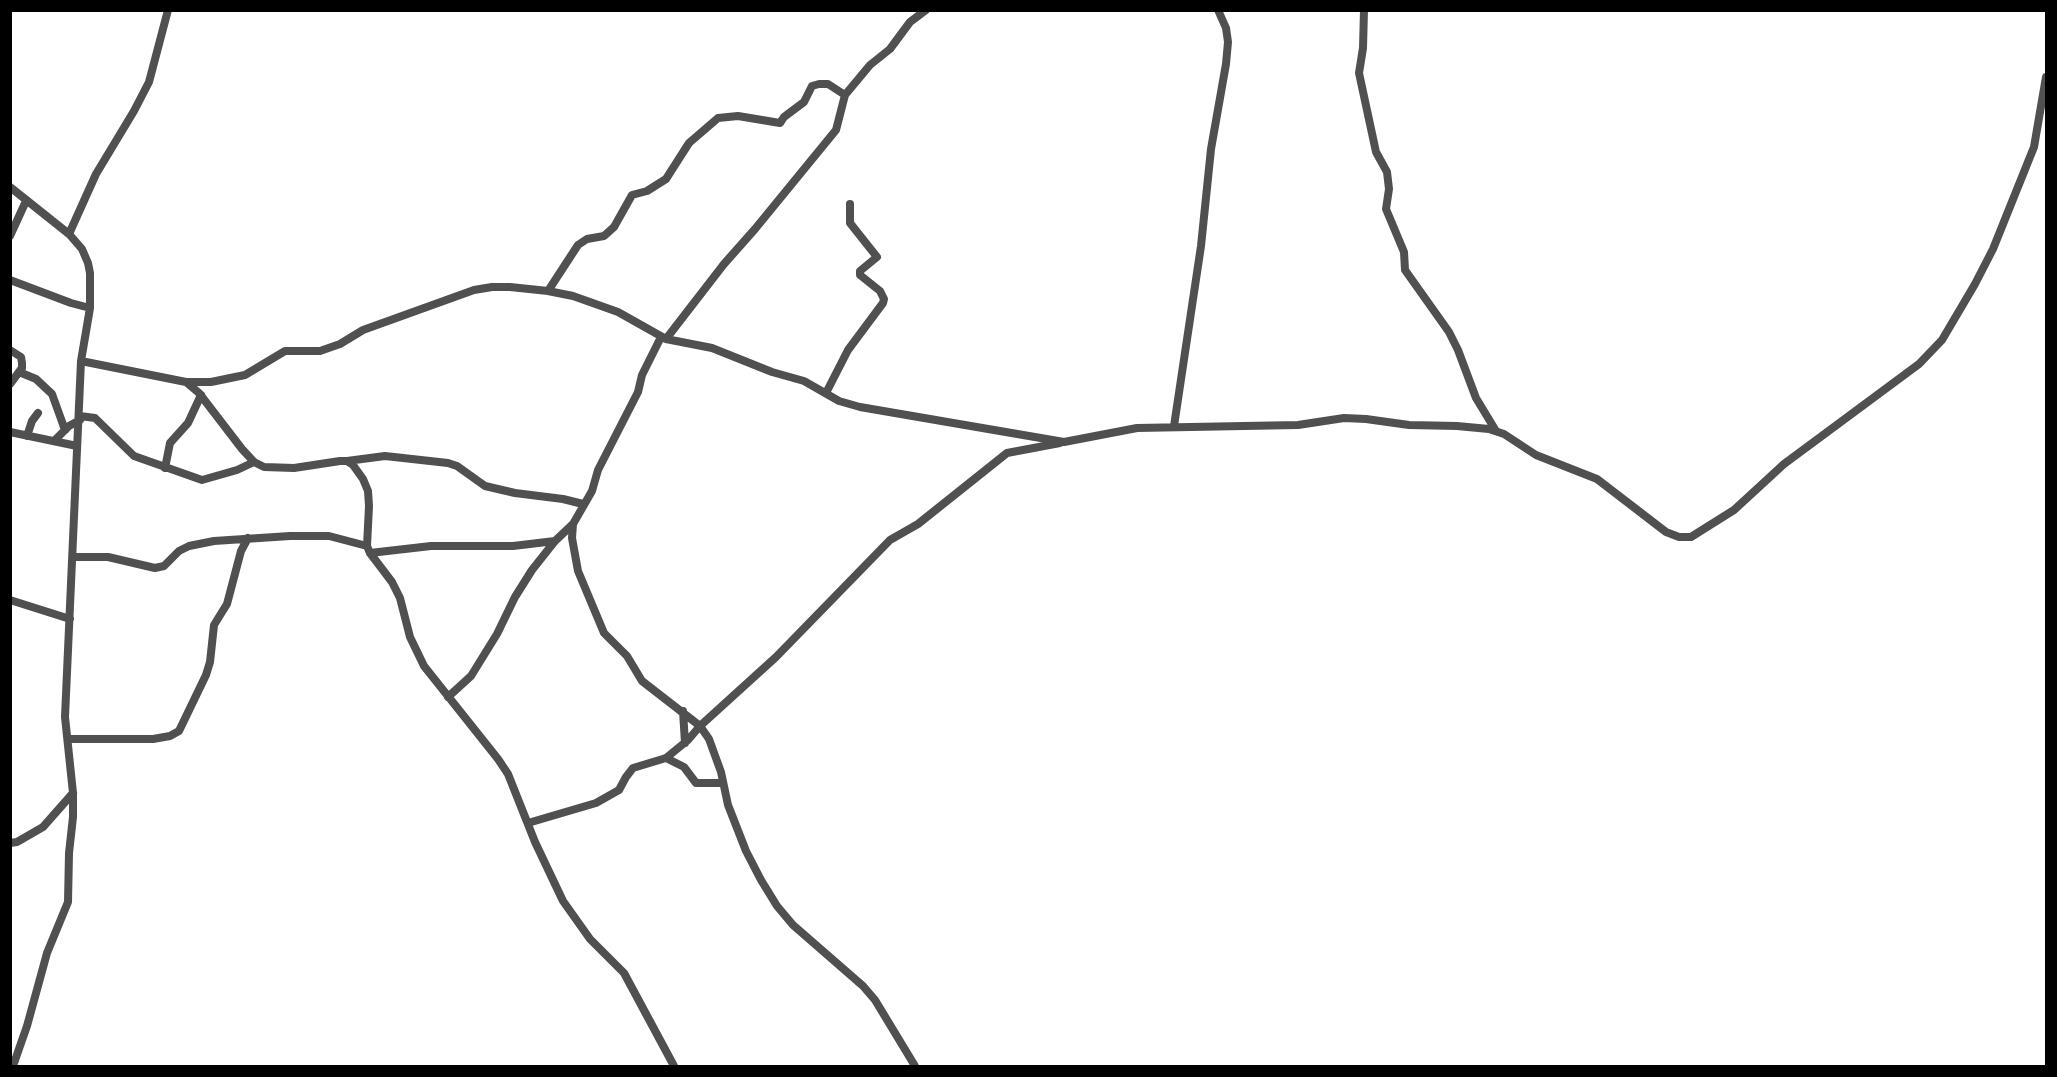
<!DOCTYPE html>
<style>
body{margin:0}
#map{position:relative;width:2057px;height:1077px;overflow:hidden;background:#fff;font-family:Lato,sans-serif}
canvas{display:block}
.frame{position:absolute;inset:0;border:12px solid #000;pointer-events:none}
</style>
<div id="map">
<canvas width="2057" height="1077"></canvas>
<div class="frame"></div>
</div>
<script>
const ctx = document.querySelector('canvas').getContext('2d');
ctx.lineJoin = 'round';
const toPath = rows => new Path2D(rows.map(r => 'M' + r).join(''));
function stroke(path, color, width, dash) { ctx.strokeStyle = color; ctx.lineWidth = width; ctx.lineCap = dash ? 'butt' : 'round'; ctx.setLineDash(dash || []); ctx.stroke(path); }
const minor = toPath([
 [1364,10,1363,48,1359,73,1376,152,1387,172,1389,189,1386,209,1404,252,1405,270,1449,332,1458,350,1476,398,1496,431],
 [10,187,69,234,82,249,88,263,90,273,90,308,81,361,65,717,73,793,73,817,69,853,68,902,47,953,27,1026,13,1066],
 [69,234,96,174,134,111,149,82,168,10],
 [10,236,26,201],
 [10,280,71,303,90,308],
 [548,291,578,245,587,239,604,236,614,227,632,195,647,191,666,179,689,143,718,118,738,116,780,123,784,117,804,102,812,86,819,84,828,84,845,95],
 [661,337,642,375,638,392,598,470,592,491,573,524,572,538,578,571,604,633,627,656,642,681,700,726,709,739,721,772,728,805,746,851,761,880,777,906,793,925,863,986,875,1000,915,1066],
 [666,339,724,264,755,229,836,130,845,95,870,65,890,49,910,22,926,10],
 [10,350,21,357,22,363,22,368,10,384],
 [81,361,186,382,199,393,242,449,254,462,264,467,294,468,340,461,347,461,353,465,363,479,368,491,369,506,367,546,370,553,392,582,400,598,410,637,424,666,498,759,508,774,535,842,563,901,590,939,624,973,674,1066],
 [19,372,36,379,52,394,65,430],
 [186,382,211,382,245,375,285,351,320,351,340,344,363,330,474,290,492,287,510,287,548,291,573,296,618,312,666,339,712,348,772,372,804,381,839,401,860,407,1064,442,1137,428,1298,425,1344,418,1366,419,1409,425,1457,426,1489,429,1504,434,1536,455,1597,479,1666,532,1679,537,1691,537,1734,510,1784,464,1919,364,1942,340,1975,284,1993,249,2034,147,2046,77],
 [826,393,848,350,883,303,884,299,880,291,860,275,860,271,877,257,850,223,850,204],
 [80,416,95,418,134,456,202,480,237,470,254,462],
 [1174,426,1201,246,1211,149,1226,64,1228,42,1226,28,1218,10],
 [10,432,77,446],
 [27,436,32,421,38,413],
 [54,441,69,426,80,420],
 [347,461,385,456,448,463,457,466,485,486,515,493,563,499,583,504],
 [165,468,170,443,188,423,201,395],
 [370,553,431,546,513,546,555,541],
 [73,557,108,557,155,568,164,566,179,551,189,546,214,541,290,536,329,536,367,546],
 [10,600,70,619],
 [448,697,471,676,497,634,515,597,532,570,555,541,573,524],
 [683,711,685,743],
 [68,739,153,739,170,736,179,731,206,675,210,662,214,625,227,604,241,551,248,538],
 [666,758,684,767,696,783,723,783],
 [528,823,596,803,619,790,626,777,633,768,666,758,688,740,700,726,776,657,890,540,918,524,1007,453,1060,443],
 [10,843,17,842,43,827,73,793]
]);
stroke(minor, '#505050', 8);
</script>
